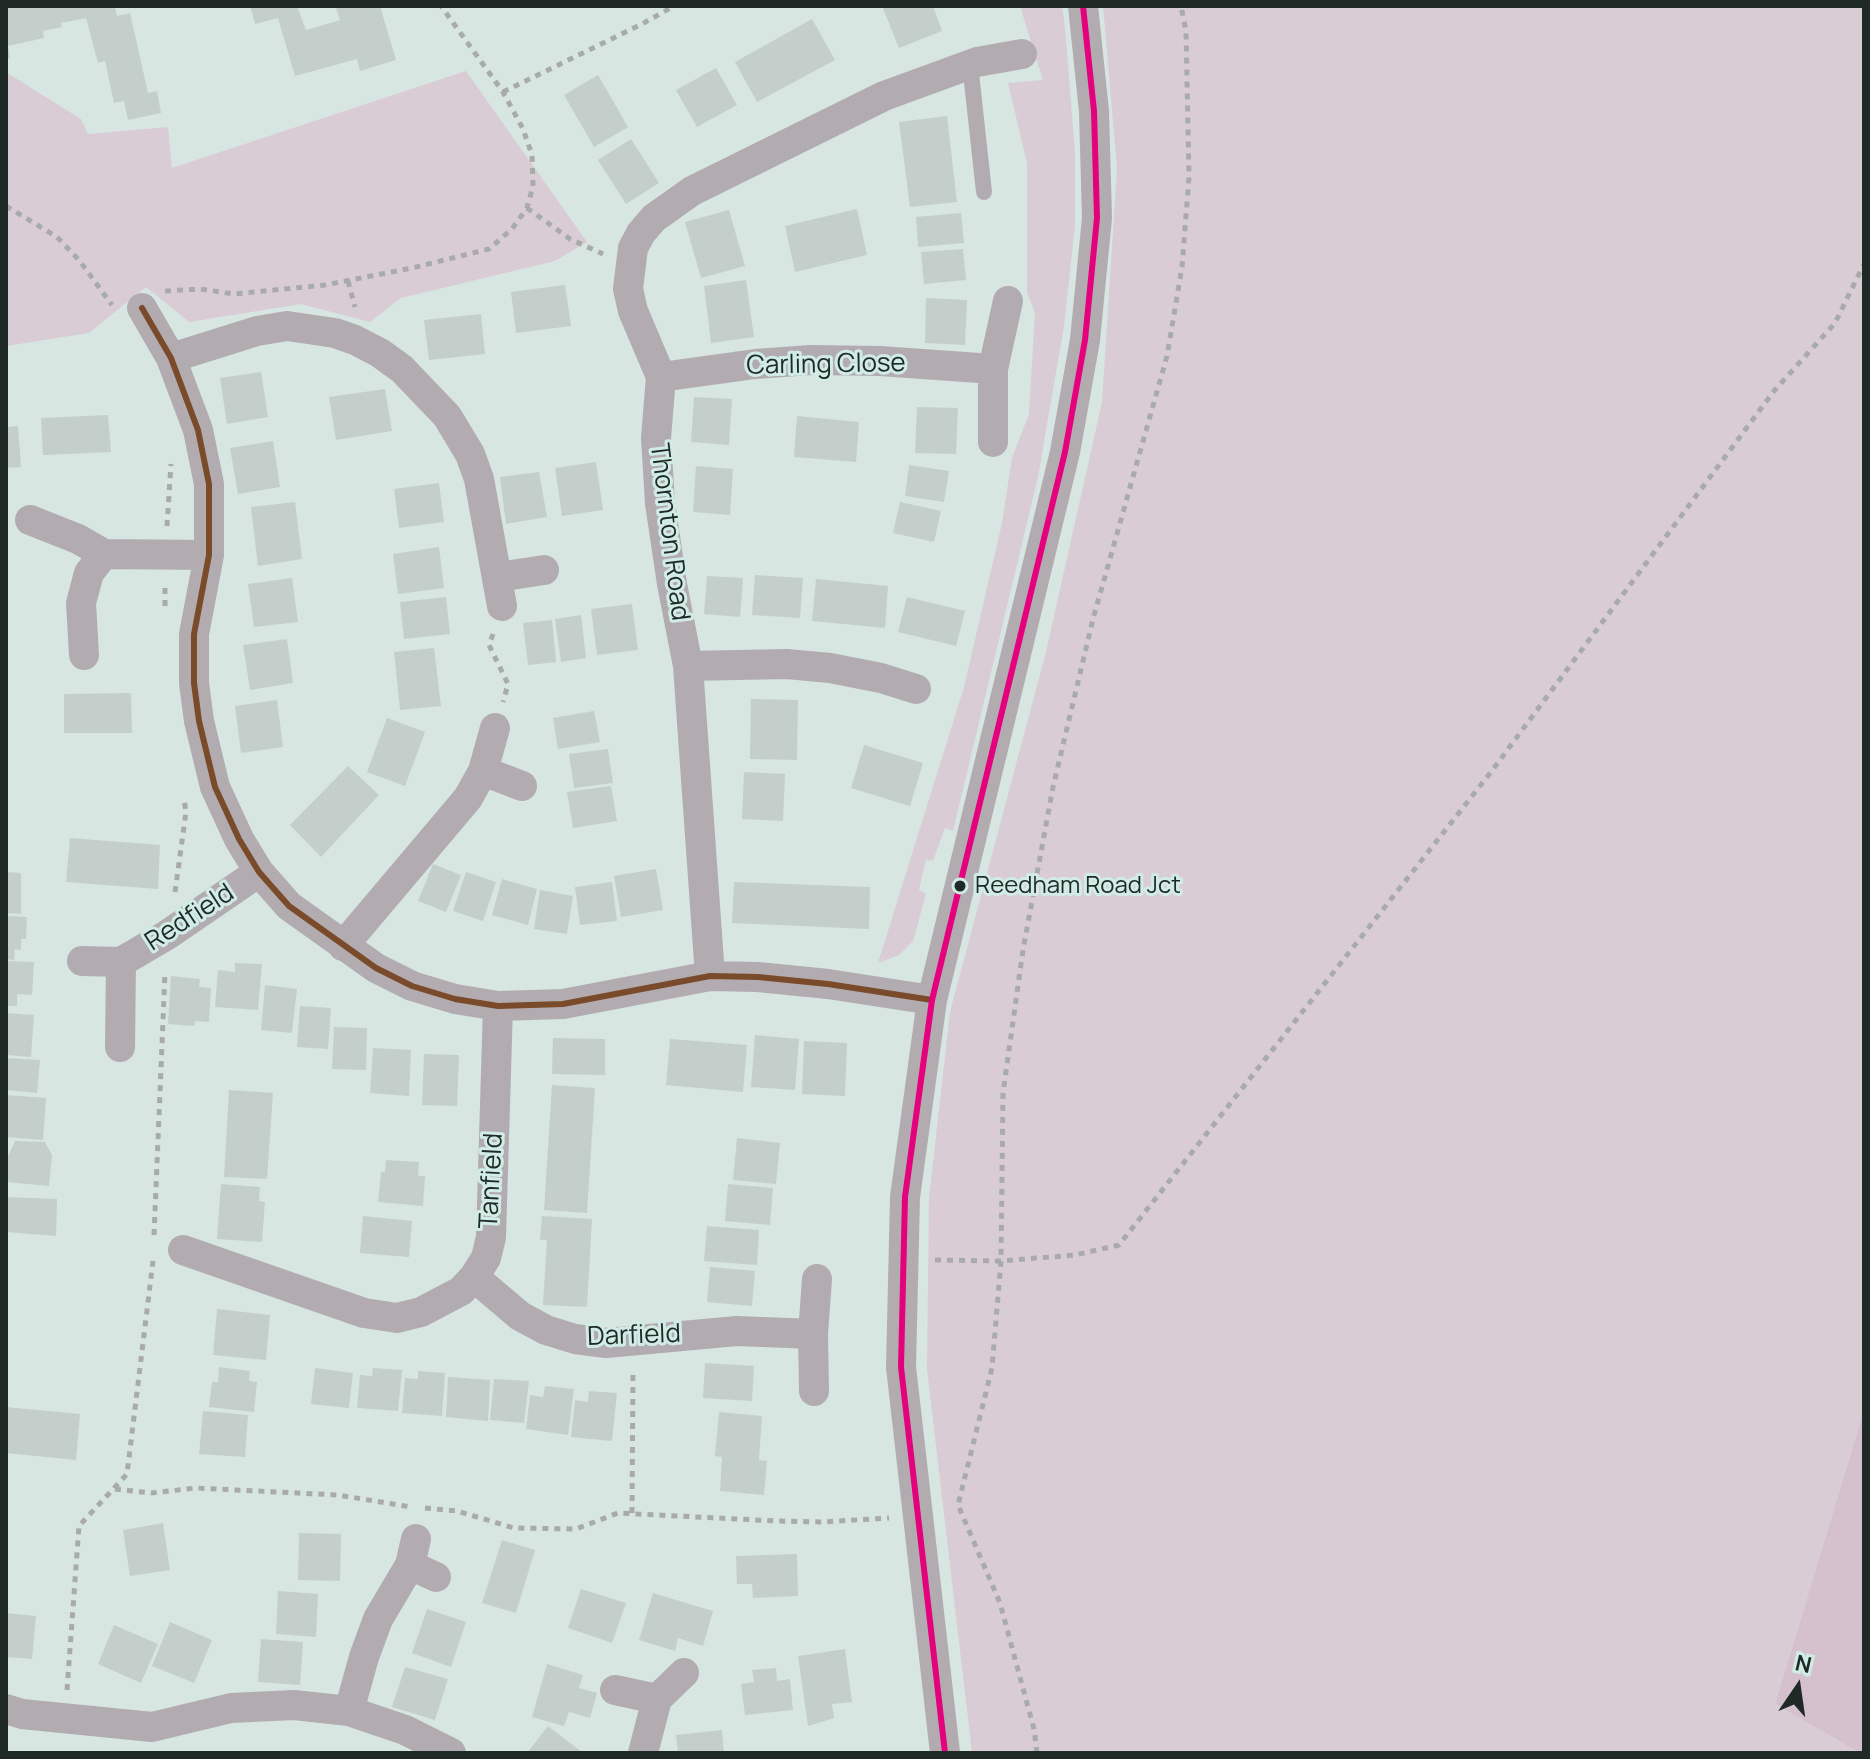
<!DOCTYPE html>
<style>
body{margin:0}
#map{position:relative;width:1870px;height:1759px;overflow:hidden;background:#d7e6e1;font-family:Manrope,sans-serif}
canvas{display:block}
.frame{position:absolute;inset:0;border:8px solid #1f2a27;pointer-events:none}
.north{position:absolute;left:1758px;top:1647px;width:80px;height:80px;-webkit-text-stroke:6px #d1ece4;paint-order:stroke;rotate:13deg;font-size:22px;font-weight:700;line-height:32px;text-align:center;color:#1f2a27}
.north::after{content:'';display:block;margin:auto;width:28px;height:36px;background:#1f2a27;clip-path:polygon(50% 0,100% 100%,50% 72%,0 100%)}
</style>
<div id="map">
<canvas width="1870" height="1759"></canvas>
<div class="frame"></div>
<div class="north">N</div>
</div>
<script>
const ctx = document.querySelector('canvas').getContext('2d');
ctx.lineJoin = 'round';
function fillPath(path, color) { ctx.fillStyle = color; ctx.fill(path, 'evenodd'); }
const toPath = rows => new Path2D(rows.map(r => 'M' + r).join(''));
function stroke(path, color, width, dash) { ctx.strokeStyle = color; ctx.lineWidth = width; ctx.lineCap = dash ? 'butt' : 'round'; ctx.setLineDash(dash || []); ctx.stroke(path); }
function label(font, color, halo, rows, align = 'center') {
  ctx.font = font + ' Manrope,sans-serif'; ctx.lineWidth = 6; ctx.setLineDash([]); ctx.textBaseline = 'middle'; ctx.strokeStyle = halo; ctx.fillStyle = color; for (const [text, x, y, turn = 0] of rows) {
    ctx.save(); ctx.translate(x, y); ctx.rotate((+turn || 0) * Math.PI / 180); ctx.textAlign = isNaN(turn) ? turn : align; if (halo) ctx.strokeText(text, 0, 0); ctx.fillText(text, 0, 0); ctx.restore();
  }
}
const green = toPath([
 [1020,6,1062,6,1065,27,1075,152,1075,225,1064,326,1038,477,953,831,945,828,933,861,926,860,919,890,926,894,913,941,899,955,878,963,964,687,1002,523,1012,458,1029,414,1035,313,1027,292,1027,163,1008,83,1043,80],
 [1103,6,1864,6,1864,1410,1775,1704,1860,1753,972,1753,927,1369,929,1198,950,1012,1046,652,1102,402,1117,169],
 [466,71,587,242,555,261,401,298,370,322,301,304,189,322,146,287,89,333,6,346,6,75,9,74,81,119,88,134,168,127,172,168]
]);
const forest = toPath([
 [1864,1410,1864,1753,1860,1753,1775,1704]
]);
const building = toPath([
 [6,6,115,6,117,16,130,13,148,93,157,91,161,113,128,120,124,101,114,103,105,61,98,63,86,18,61,23,62,27,43,31,44,38,8,46,10,58,6,59],
 [250,6,297,6,306,30,340,20,336,8,380,6,396,60,360,71,357,59,295,76,278,18,255,24],
 [882,6,933,6,942,31,899,48],
 [812,19,835,60,757,102,735,62],
 [716,68,737,105,697,127,676,90],
 [598,75,628,127,594,147,564,95],
 [947,116,957,202,910,207,899,122],
 [631,139,659,183,626,204,598,160],
 [857,209,867,255,795,272,785,226],
 [729,210,745,266,701,278,685,222],
 [961,213,964,243,918,247,916,217],
 [963,249,966,280,924,284,921,252],
 [746,280,754,337,711,343,704,286],
 [565,285,571,326,516,333,511,292],
 [926,298,967,300,965,345,925,343],
 [481,314,485,354,429,360,424,320],
 [261,372,268,417,227,424,220,378],
 [385,389,392,431,336,440,329,397],
 [694,397,732,399,729,445,691,442],
 [917,407,958,408,956,454,915,453],
 [108,415,111,452,43,455,41,418],
 [797,416,859,422,856,462,794,457],
 [18,426,21,467,6,468,6,427],
 [273,441,280,487,238,494,230,448],
 [596,462,603,510,562,516,555,468],
 [909,465,949,471,944,502,905,496],
 [696,466,733,469,730,515,693,512],
 [539,472,547,517,506,524,500,477],
 [439,483,444,522,399,528,394,489],
 [295,502,302,559,258,566,251,507],
 [900,502,941,511,934,542,893,533],
 [439,547,444,588,398,594,393,554],
 [755,575,803,578,800,618,752,615],
 [707,576,743,578,740,617,704,614],
 [292,578,298,622,254,627,248,584],
 [816,579,888,586,885,628,812,621],
 [446,597,450,634,404,639,400,602],
 [907,597,965,611,956,646,898,632],
 [632,604,638,650,597,655,591,609],
 [581,615,586,658,561,662,555,619],
 [552,620,556,662,528,665,523,623],
 [287,639,293,683,250,690,243,645],
 [434,648,441,706,400,710,394,652],
 [131,693,132,733,64,733,64,694],
 [751,699,798,700,797,760,750,759],
 [277,700,283,747,241,753,235,706],
 [594,711,600,742,558,749,553,718],
 [387,718,425,732,405,786,367,772],
 [864,745,923,763,910,806,851,788],
 [608,749,613,783,574,788,569,754],
 [348,766,379,795,321,857,290,825],
 [744,772,785,774,783,821,742,819],
 [611,786,617,821,573,828,567,792],
 [70,838,160,845,158,889,66,882],
 [433,864,461,875,446,912,418,901],
 [656,869,663,910,621,917,614,876],
 [6,872,21,873,21,914,6,913],
 [466,872,496,882,483,921,453,911],
 [502,879,537,889,528,925,492,915],
 [612,882,617,921,580,925,575,887],
 [734,882,870,887,869,929,732,923],
 [540,890,573,896,567,934,534,929],
 [6,916,27,917,26,939,21,939,21,950,15,949,14,960,6,959],
 [6,961,34,962,32,995,17,994,17,1006,6,1006],
 [235,963,262,964,258,1010,215,1007,218,970,235,972],
 [171,976,200,979,199,987,211,988,209,1022,195,1021,194,1026,168,1024],
 [265,985,297,989,292,1033,261,1030],
 [300,1006,331,1008,328,1049,297,1047],
 [6,1013,34,1015,31,1057,6,1055],
 [334,1027,367,1028,366,1070,332,1069],
 [755,1035,799,1039,795,1090,751,1087],
 [553,1038,605,1039,605,1075,552,1074],
 [670,1039,747,1045,743,1092,666,1085],
 [804,1041,847,1043,845,1096,802,1094],
 [373,1048,411,1050,409,1096,370,1093],
 [424,1054,459,1055,457,1106,422,1105],
 [6,1058,40,1060,37,1093,6,1090],
 [552,1085,595,1088,587,1213,544,1210],
 [229,1090,273,1093,267,1179,224,1177],
 [6,1095,46,1098,43,1140,6,1137],
 [737,1138,780,1143,776,1184,733,1180],
 [15,1141,45,1142,52,1155,49,1186,6,1182,8,1156],
 [386,1160,419,1162,418,1176,425,1176,423,1206,378,1202,381,1172,385,1172],
 [221,1184,260,1187,259,1201,265,1202,262,1242,217,1239],
 [728,1184,773,1188,770,1225,725,1221],
 [6,1197,57,1199,56,1236,6,1232],
 [363,1216,412,1221,409,1257,360,1253],
 [542,1216,592,1219,587,1307,543,1305,547,1240,540,1240],
 [707,1226,759,1230,757,1265,704,1261],
 [710,1267,755,1271,752,1306,707,1302],
 [217,1309,270,1315,266,1360,213,1355],
 [705,1363,754,1366,752,1401,703,1398],
 [219,1367,250,1371,249,1381,257,1382,254,1412,209,1407,212,1382,218,1382],
 [315,1368,353,1373,349,1408,311,1404],
 [373,1368,402,1370,398,1411,357,1408,360,1375,372,1376],
 [418,1371,445,1373,442,1416,402,1413,405,1378,418,1379],
 [448,1377,490,1380,488,1421,446,1417],
 [494,1379,529,1381,524,1423,490,1420],
 [545,1386,574,1389,568,1435,526,1429,530,1395,543,1397],
 [589,1391,617,1393,612,1441,571,1437,575,1400,588,1402],
 [6,1407,80,1414,76,1460,6,1453],
 [203,1411,248,1415,245,1457,199,1454],
 [719,1412,762,1416,759,1460,767,1461,764,1495,720,1491,722,1457,715,1456],
 [163,1523,170,1570,130,1576,123,1530],
 [299,1533,341,1534,340,1581,298,1580],
 [502,1540,535,1550,516,1613,482,1603],
 [797,1554,798,1596,753,1598,752,1584,737,1584,736,1556],
 [581,1589,626,1603,612,1643,568,1628],
 [278,1591,318,1594,316,1637,276,1634],
 [653,1593,713,1611,703,1646,678,1638,675,1651,639,1640],
 [427,1609,466,1622,451,1667,412,1653],
 [6,1613,36,1616,32,1659,6,1657],
 [170,1622,212,1640,194,1683,152,1666],
 [114,1625,158,1644,141,1683,98,1664],
 [261,1639,303,1642,300,1685,258,1682],
 [845,1649,852,1702,832,1704,834,1718,808,1726,798,1656],
 [547,1664,583,1675,579,1688,597,1693,590,1718,569,1712,564,1726,532,1717],
 [405,1667,448,1679,435,1720,392,1707],
 [776,1668,777,1681,790,1679,793,1710,745,1715,741,1684,754,1682,752,1670],
 [548,1726,583,1753,527,1753],
 [722,1730,724,1753,678,1753,676,1735]
]);
const path = toPath([
 [503,92,642,24,674,6],
 [6,206,57,237,79,260,112,305],
 [527,208,570,239,603,254],
 [348,281,355,307],
 [165,291,200,289,234,294,325,285,412,268,489,249,512,229,527,208,533,186,532,155,523,129,503,92,441,6],
 [167,526,171,464],
 [165,606,165,584],
 [493,634,489,645,508,684,503,702],
 [175,892,186,812,184,799],
 [154,1235,165,973],
 [935,1260,1001,1261,1075,1255,1119,1245,1491,772,1774,391,1835,323,1864,264],
 [115,1489,151,1493,196,1488,338,1495,411,1507],
 [425,1508,457,1511,514,1528,576,1529,618,1513,777,1521,821,1522,889,1518],
 [632,1513,633,1369],
 [67,1690,79,1526,127,1474,153,1261],
 [1037,1753,1034,1729,1000,1603,958,1505,992,1368,1001,1261,1003,1093,1023,950,1053,787,1093,619,1167,356,1182,267,1189,177,1186,31,1181,6]
]);
const lane = toPath([
 [970,64,984,192]
]);
const street = toPath([
 [142,308,171,358,198,430,209,484,209,555,194,634,194,683,199,721,215,787,239,839,259,872,289,906,376,968,412,986,455,999,498,1006,563,1004,710,976,758,977,828,984,932,1000],
 [171,358,257,331,287,326,335,333,355,340,380,353,402,369,447,416,470,454,479,479,502,606],
 [661,377,755,364,811,360,880,361,993,369],
 [993,442,993,369,1008,301],
 [30,520,78,539,104,554,209,555],
 [498,577,544,570],
 [84,655,81,603,89,573,104,554],
 [688,666,787,664,830,668,881,678,916,689],
 [483,771,522,786],
 [343,946,468,798,483,771,495,728],
 [82,961,121,962,167,935,259,872],
 [710,976,688,666,672,584,660,503,656,438,661,377,633,311,628,289,633,248,641,233,654,218,692,191,884,96,977,62,1022,54],
 [120,1047,121,962],
 [183,1250,364,1313,397,1318,421,1312,461,1291,474,1277,486,1258,491,1237,498,1006],
 [474,1277,520,1316,546,1330,575,1339,606,1343,737,1331,813,1334],
 [814,1391,813,1334,817,1279],
 [410,1565,436,1577],
 [615,1690,657,1699],
 [6,1709,22,1714,152,1727,231,1708,294,1705,349,1711,405,1730,451,1753],
 [349,1711,364,1657,378,1619,410,1565,416,1539],
 [643,1753,657,1699,684,1673],
 [945,1753,901,1367,905,1197,932,1000,1065,452,1085,340,1097,218,1094,111,1083,6]
]);
const bus1 = toPath([
 [142,308,171,358,198,430,209,484,209,555,194,634,194,683,199,721,215,787,239,839,259,872,289,906,376,968,412,986,455,999,498,1006,563,1004,710,976,758,977,828,984,932,1000]
]);
const bus2 = toPath([
 [945,1753,901,1367,905,1197,932,1000,1065,452,1085,340,1097,218,1094,111,1083,6]
]);
const markers = [
 [960,886,7,"#1f2a27"]
];
const busNames = [
 ["Reedham Road Jct",975,886]
];
const streetNames = [
 ["Carling Close",826,365,-1],
 ["Thornton Road",669,532,83],
 ["Redfield",190,918,-33],
 ["Tanfield",492,1181,-87],
 ["Darfield",634,1336,-2]
];
fillPath(green, '#daccd5');
fillPath(forest, '#d5c0cd');
fillPath(building, '#c4cfcc');
stroke(path, '#a9abab', 5, [6, 6]);
stroke(lane, '#b2acb0', 16);
stroke(street, '#b2acb0', 30);
stroke(bus1, '#7a4b2a', 6);
stroke(bus2, '#e5007d', 6);
for (const [x, y, r, color] of markers) { const dot = new Path2D(); dot.arc(x, y, r, 0, 2 * Math.PI); ctx.fillStyle = color; ctx.fill(dot); stroke(dot, '#d1ece4', 3); }
label('24px', '#1f2a27', '#d1ece4', busNames, 'left');
label('26px', '#1f2a27', '#d1ece4', streetNames);
</script>
